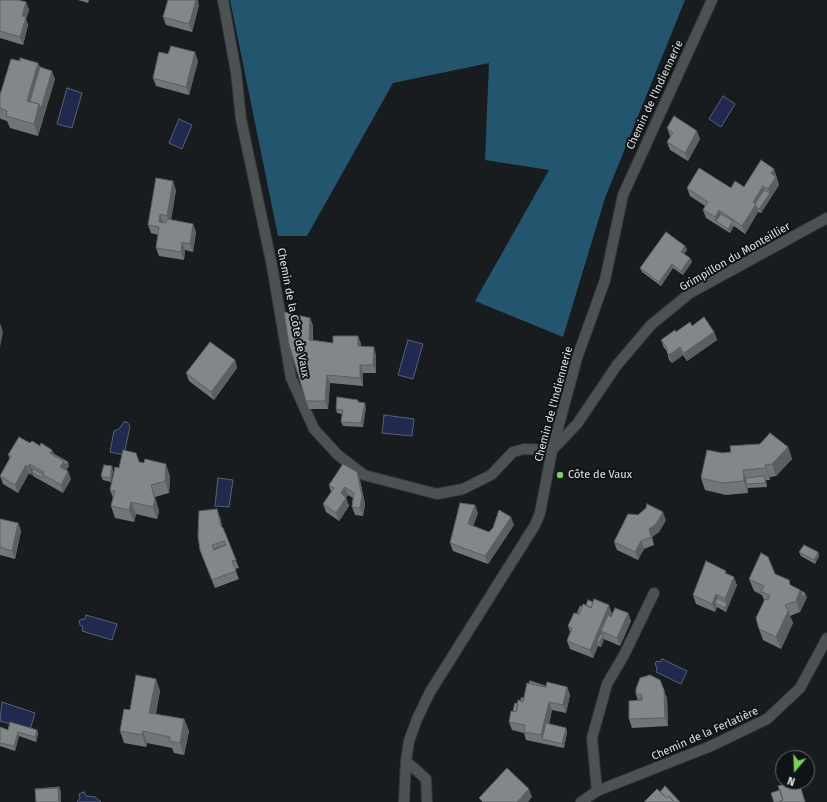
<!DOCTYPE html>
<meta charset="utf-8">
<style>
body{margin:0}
#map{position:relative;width:827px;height:802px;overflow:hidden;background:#181c1f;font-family:"Fira Sans",sans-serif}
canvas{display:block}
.north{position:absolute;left:775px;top:750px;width:40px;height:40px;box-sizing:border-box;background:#0f1315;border:1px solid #626668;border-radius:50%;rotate:199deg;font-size:11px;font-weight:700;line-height:16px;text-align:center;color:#dfe2e4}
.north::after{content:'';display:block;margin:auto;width:14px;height:18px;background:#7ad157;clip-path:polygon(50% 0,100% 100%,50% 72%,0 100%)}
</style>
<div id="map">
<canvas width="827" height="802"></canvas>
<div class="north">N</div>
</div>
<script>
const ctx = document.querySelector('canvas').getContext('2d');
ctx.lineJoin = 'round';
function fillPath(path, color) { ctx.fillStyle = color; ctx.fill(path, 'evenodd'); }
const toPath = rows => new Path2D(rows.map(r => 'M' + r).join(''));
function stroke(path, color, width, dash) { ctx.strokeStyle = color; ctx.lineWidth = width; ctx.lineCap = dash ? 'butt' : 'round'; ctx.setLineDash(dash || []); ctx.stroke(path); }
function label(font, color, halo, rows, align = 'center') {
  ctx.font = font + ' "Fira Sans",sans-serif'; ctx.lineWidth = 4; ctx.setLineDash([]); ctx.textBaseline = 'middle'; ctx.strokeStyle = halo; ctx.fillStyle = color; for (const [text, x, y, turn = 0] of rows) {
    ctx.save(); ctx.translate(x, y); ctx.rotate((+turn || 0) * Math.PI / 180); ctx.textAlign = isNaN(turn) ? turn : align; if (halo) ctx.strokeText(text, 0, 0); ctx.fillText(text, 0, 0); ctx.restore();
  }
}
const forest = toPath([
 [230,0,685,0,605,198,563,337,475,301,549,170,485,160,489,63,393,83,307,236,278,236]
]);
const water = toPath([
 [67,88,82,93,72,128,57,124,67,88],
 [723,96,735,104,721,127,709,119,723,96],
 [179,119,192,125,182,149,169,143,179,119],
 [408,340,423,344,413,379,398,375,408,340],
 [384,415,414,419,412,436,382,433,384,415],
 [124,422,127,422,130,426,124,455,110,452,114,431,119,429,124,422],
 [218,478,233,480,229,507,215,506,218,478],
 [86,615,117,624,112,640,82,631,83,627,80,625,79,621,82,619,85,619,86,615],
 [662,659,687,671,681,684,656,672,657,669,655,663,657,661,660,662,662,659],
 [2,702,35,713,30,730,0,721,2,702],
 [84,792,86,796,95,797,101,802,77,802,80,798,79,794,84,792]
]);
const service = toPath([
 [597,791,592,738,607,684,624,655,654,593]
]);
const minor = toPath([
 [223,0,236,72,241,119,272,266,291,378,314,429,338,455,364,475,437,494,463,489,491,475,513,452,524,449,552,450],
 [553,449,577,424,617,365,651,325,690,293,827,218],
 [406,761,426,779,427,802],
 [404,802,406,761,409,741,417,719,430,692,535,525,540,513,552,450,577,358,605,280,623,195,712,0],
 [581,802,597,791,711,746,767,719,800,688,827,638]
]);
const wall = toPath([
 [0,0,26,2,29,10,26,19,28,25,23,45,0,38],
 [78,0,89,0,88,3],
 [199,5,192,32,166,25,163,17],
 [168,54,198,61,189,95,156,86,153,78],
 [20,61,38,63,40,67,55,79,38,136,10,128,7,121,1,119,0,118,0,95],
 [667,128,700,139,688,161,670,150,667,142,670,137,670,136],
 [774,169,779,185,761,213,758,212,745,234,734,226,730,233,706,218,703,210,705,206,690,196,687,188,731,188,744,187],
 [176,190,171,220,193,224,196,232,193,252,185,250,184,260,159,256,156,248,158,235,151,233,148,225],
 [685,246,687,250,684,254,690,258,692,262,683,275,673,268,661,286,642,272,640,268],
 [310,318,313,326,313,340,333,343,358,336,361,344,361,346,376,355,376,373,363,373,363,386,330,383,328,409,309,409,306,401],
 [692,326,714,332,717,340,687,361,683,355,672,363,669,360,667,351,664,348,661,340,676,332],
 [235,360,237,368,214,400,189,381,186,373],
 [359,402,366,407,363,427,343,426,341,422,342,414,337,413,336,409],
 [30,443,52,450,54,454,68,462,69,466,66,470,71,479,63,493,33,476,32,473,31,475,29,473,18,493,3,484,0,476,10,459,8,455],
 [788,447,792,459,776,476,770,477,770,480,766,480,767,487,748,488,748,493,726,495,705,490,701,478],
 [139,462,170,476,169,493,155,497,159,511,157,519,136,514,134,522,115,518,111,506,113,498,110,490,119,468],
 [113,470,111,482,103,480,101,476],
 [357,472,360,480,365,504,363,516,355,515,352,507,353,498,348,495,346,498,349,506,339,521,326,512,323,504,331,492,329,485],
 [478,513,473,526,489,532,514,525,488,564,453,551,450,543],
 [220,517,222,527,223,528,239,568,235,569,239,579,215,588,200,550],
 [0,519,18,523,21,531,15,559,0,555],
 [666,520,659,532,652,537,654,545,644,549,638,560,617,550,614,542],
 [799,552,818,552,819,556,815,564,801,556],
 [727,574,737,585,726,612,717,607,715,612,696,604,693,595],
 [775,574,791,585,800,590,807,597,800,612,790,616,793,623,781,649,763,640,759,629,764,600,762,595,754,591,749,579],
 [582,607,612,613,611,617,628,613,631,621,620,646,604,639,601,647,598,646,593,658,570,649,567,641,570,632,568,626,577,614],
 [156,679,160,691,156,714,184,719,189,731,184,755,174,753,172,748,147,743,146,747,124,743,120,731,130,710],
 [546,686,567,687,570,695,566,713,552,710,549,724,566,728,567,732,564,748,526,740,524,733,512,730,509,722,518,704,521,701],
 [636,689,667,698,668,726,632,728,629,719,638,700,636,695],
 [0,727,8,730,37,730,38,734,36,742,19,736,15,751,0,746]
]);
const shadedWall = toPath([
 [196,0,198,0,199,5,192,32,189,24],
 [26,2,29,10,26,19,28,25,23,45,20,37,22,16],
 [195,52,198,61,189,95,186,87],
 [38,63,43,75,34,106,27,101],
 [52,71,55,79,38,136,34,124,39,104],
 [697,131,700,139,688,161,685,153],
 [774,169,779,185,761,213,759,209,770,193,768,189,771,173],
 [173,181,176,190,170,224,167,216],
 [763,186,766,194,757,208,758,212,745,234,742,226,753,202],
 [719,210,722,218,716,221,715,217],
 [160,214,163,222,159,222],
 [193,224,196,232,193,252,190,244],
 [731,224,734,226,730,233,728,229],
 [182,242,185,250,184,260,181,252],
 [685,246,687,250,683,256,681,252],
 [690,258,692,262,683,275,681,271],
 [672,264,673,268,661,286,659,282],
 [310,318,313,326,312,348,309,340],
 [0,323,3,332,0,347],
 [714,332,717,340,687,361,684,353],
 [358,336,361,344,361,354,358,346],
 [374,347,376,355,376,373,373,365],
 [680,347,683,355,672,363,669,355],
 [235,360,237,368,214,400,211,392],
 [360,365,363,373,363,386,360,378],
 [327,375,330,383,328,409,325,401],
 [365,403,366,407,363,427,361,423],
 [788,447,792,459,776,476,772,464],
 [52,450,55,458,50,453],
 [64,461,68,462,69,466,63,475,60,467],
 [30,464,33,472,32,472,32,473,31,475,28,467],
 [166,464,170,476,169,493,165,481],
 [26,465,29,473,18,493,15,485],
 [765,465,770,477,770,480],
 [112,466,113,470,111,482,110,478],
 [743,470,747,482,746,484,748,488,748,493,744,481],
 [68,471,71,479,63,493,61,485],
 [357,472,360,480,365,504,363,516,360,508],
 [765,476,766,480,767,487,765,483],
 [151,485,159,511,157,519,153,507],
 [345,487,348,495,344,501,341,493],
 [346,498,349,506,339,521,336,513],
 [131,502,136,514,134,522,129,510],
 [475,505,478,513,471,532,468,524],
 [217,509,220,517,224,534,221,526],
 [663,512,666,520,659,532,652,537,654,545,649,529],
 [511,517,514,525,488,564,485,556],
 [18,523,21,531,15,559,12,551],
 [641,541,644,549,638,560,635,552],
 [818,552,819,556,815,564,814,560],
 [734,577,737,585,726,612,725,608,727,603,725,599],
 [800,590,803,598,805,593,807,597,800,612,796,601],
 [716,594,719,602,715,603,717,607,715,612,712,604],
 [609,605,612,613,604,632,601,631,604,639,601,647,599,643,597,642,598,646,593,658,590,650],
 [788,611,793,623,781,649,776,637],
 [628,613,631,621,620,646,617,638],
 [156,679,160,691,154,721,149,713],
 [660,680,667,698,668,726,665,718],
 [567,687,570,695,566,713,563,705],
 [549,702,552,710,545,740,542,739,541,735],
 [184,719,189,731,184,755,180,743],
 [566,728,567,732,564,748,562,744],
 [37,730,38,734,36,742,35,737],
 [143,731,147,743,146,747,142,735],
 [18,732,19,736,15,751,14,746],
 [59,787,61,791,61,802,59,802,58,788],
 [529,789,532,797,528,802,517,802]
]);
const building = toPath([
 [0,0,18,0,26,2,22,16,26,17,20,37,0,31,0,0],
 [168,0,196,0,189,24,163,17,168,0],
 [171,46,195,52,186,87,153,78,159,52,168,54,171,46],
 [20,58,38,63,27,101,39,104,34,124,6,116,7,111,0,108,0,95,11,59,20,61,20,58],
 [40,67,52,71,41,108,39,104,30,101,40,67],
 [674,116,697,131,685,153,667,142,673,133,667,128,674,116],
 [761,160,774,169,771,173,776,177,768,189,763,186,753,202,756,204,742,226,719,210,715,217,703,210,708,202,687,188,699,168,731,188,735,181,744,187,761,160],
 [156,178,173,181,167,216,160,214,159,222,166,223,167,219,193,224,190,244,182,242,181,252,156,248,159,227,148,225,156,178],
 [764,190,770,193,759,209,757,208,755,204,764,190],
 [721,214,733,221,728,229,716,221,721,214],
 [666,232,685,246,681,252,690,258,681,271,672,264,659,282,640,268,666,232],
 [284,312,310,318,309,340,333,343,333,336,358,336,358,346,374,347,373,365,360,365,360,378,327,375,325,401,306,401,289,344,284,312],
 [704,317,714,332,684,353,680,347,669,355,667,352,667,348,661,340,675,330,676,332,690,322,692,326,704,317],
 [210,342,235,360,211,392,186,373,210,342],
 [337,397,358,400,358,402,365,403,361,423,341,422,343,410,336,409,337,397],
 [770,433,788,447,772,464,765,465,766,468,743,470,744,481,722,483,701,478,707,450,722,453,731,452,730,446,760,444,770,433],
 [19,437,30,443,32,441,40,446,41,443,52,450,50,453,64,461,60,467,68,471,61,485,42,474,44,472,30,464,28,467,26,465,15,485,0,476,11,456,8,455,19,437],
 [123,450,136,453,139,462,144,463,145,459,166,464,165,481,151,485,155,499,153,507,131,502,129,510,111,506,115,491,110,490,115,467,119,468,123,450],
 [54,454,68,462,65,465,64,461,53,455,54,454],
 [343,464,357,472,362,496,360,508,352,507,354,493,345,487,341,493,346,498,336,513,323,504,334,488,329,485,343,464],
 [104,465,112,466,110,478,101,476,104,465],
 [33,469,42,474,43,478,32,472,33,469],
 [765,476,765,483,746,484,746,478,765,476],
 [460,503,475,505,468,524,489,532,493,528,499,510,511,517,485,556,450,543,460,503],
 [647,504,663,512,656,524,649,529,651,537,641,541,635,552,614,542,628,514,638,515,646,508,647,504],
 [217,509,221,526,223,528,236,560,232,561,236,571,212,580,200,550,198,536,199,511,217,509],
 [224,541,226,545,214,550,212,545,224,541],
 [0,519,18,523,12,551,0,547,0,519],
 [225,545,214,550,213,549,225,545],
 [804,545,818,552,814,560,799,552,804,545],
 [761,553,768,557,775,574,789,580,790,585,800,590,796,601,785,605,788,611,776,637,759,629,756,618,765,599,768,600,770,595,761,592,764,586,749,579,761,553],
 [706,561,726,571,725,573,734,577,725,599,716,594,712,604,693,595,706,561],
 [801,591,805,593,803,598,801,591],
 [717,598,727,603,725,608,715,603,717,598],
 [594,599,609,605,590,650,567,641,572,628,568,626,574,613,579,614,583,604,591,608,594,599],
 [588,600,593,602,591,608,586,605,588,600],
 [580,606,582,607,579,614,577,614,580,606],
 [615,608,628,613,617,638,601,631,608,615,611,617,615,608],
 [600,634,603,635,599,643,597,642,600,634],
 [136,675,156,679,149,713,184,719,180,743,169,741,170,737,143,731,142,735,120,731,124,709,130,710,136,675],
 [650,675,660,680,664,690,665,718,629,719,629,701,642,700,641,694,636,695,636,689,640,678,650,675],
 [530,681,546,686,546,687,529,683,530,681],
 [547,682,567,687,563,705,549,702,541,735,524,732,525,725,509,722,511,711,516,712,518,700,523,702,527,683,546,687,547,682],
 [521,698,524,698,523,702,521,701,521,698],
 [642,698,642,700,638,700,637,699,642,698],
 [515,703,518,704,516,712,513,711,515,703],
 [10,722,37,730,35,737,18,732,14,746,0,743,0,727,8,730,10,722],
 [546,723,566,728,562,744,542,739,546,723],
 [507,768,529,789,517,802,483,802,479,798,507,768],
 [793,782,799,782,805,802,778,802,783,800,778,786,793,782],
 [665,786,680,802,674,802,669,796,667,798,660,792,665,786],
 [59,787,59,792,58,788,36,789,59,787],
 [58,788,59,802,36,802,35,789,58,788],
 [657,789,667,798,669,796,674,802,644,802,657,789],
 [780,790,783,800,778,802,774,802,771,793,780,790]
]);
const markers = [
 [560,475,4,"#7ad157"]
];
const streetNames = [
 ["Chemin de l'Indiennerie",655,95,-65],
 ["Grimpillon du Monteillier",735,257,-30],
 ["Chemin de la Côte de Vaux",293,313,79],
 ["Chemin de l'Indiennerie",554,404,-75],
 ["Chemin de la Ferlatière",705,734,-24]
];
const poiNames = [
 ["Côte de Vaux",568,475]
];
fillPath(forest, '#24556e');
fillPath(water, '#21294e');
stroke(water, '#5a607b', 1);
stroke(service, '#343739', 12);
stroke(minor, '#343739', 12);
stroke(service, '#4c5154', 10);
stroke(minor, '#4c5154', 10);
fillPath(wall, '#707577');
fillPath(shadedWall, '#5b5f61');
fillPath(building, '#82888a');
stroke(building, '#5b5f61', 1);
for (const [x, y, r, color] of markers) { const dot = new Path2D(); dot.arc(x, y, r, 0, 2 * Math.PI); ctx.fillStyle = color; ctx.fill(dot); stroke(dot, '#0f1315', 1.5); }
label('11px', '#dfe2e4', '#0f1315', streetNames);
label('11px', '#dfe2e4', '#0f1315', poiNames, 'left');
</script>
